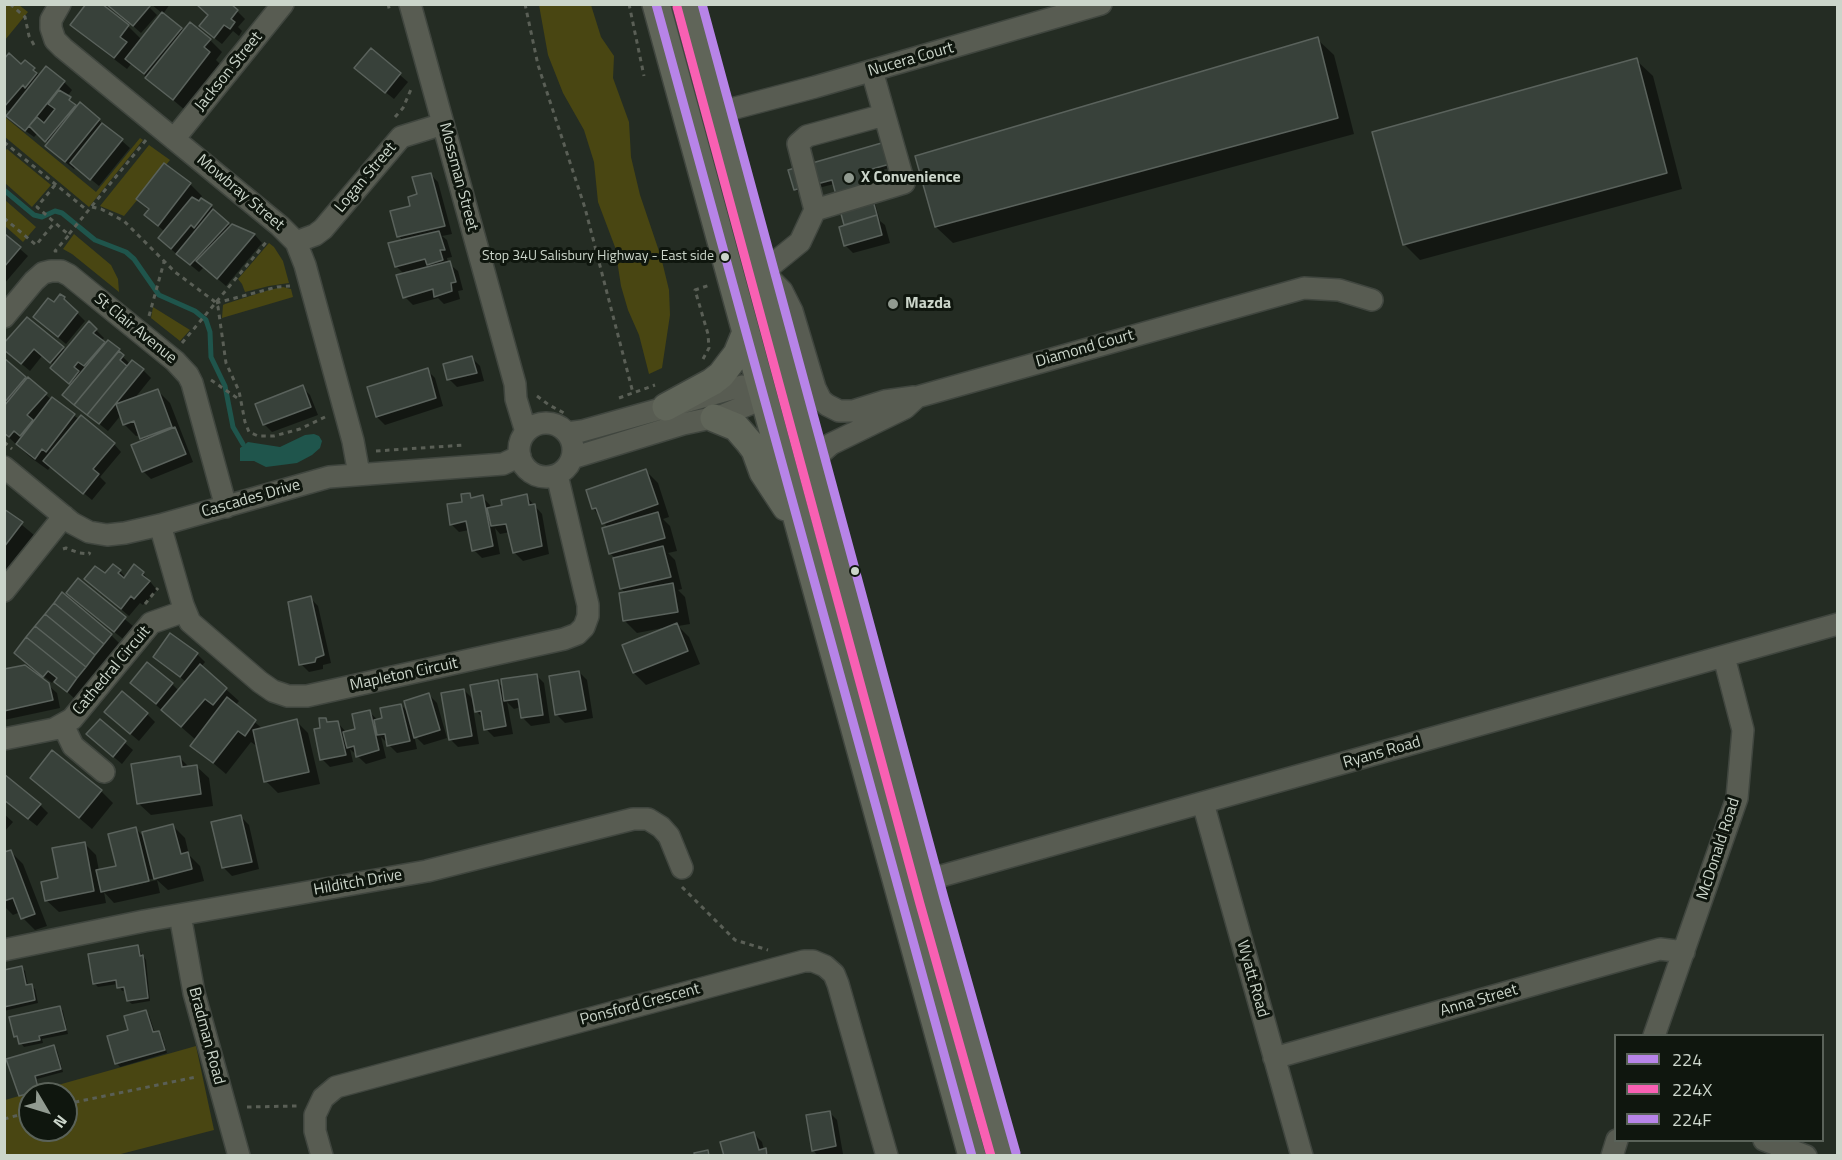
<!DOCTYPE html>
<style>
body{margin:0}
#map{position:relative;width:1842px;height:1160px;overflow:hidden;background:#242c23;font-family:"Titillium Web",sans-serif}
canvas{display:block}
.frame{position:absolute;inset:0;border:6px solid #cbd5ca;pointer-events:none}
.legend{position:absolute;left:1614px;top:1034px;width:210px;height:108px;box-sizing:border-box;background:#0f160e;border:2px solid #5a6259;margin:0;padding:8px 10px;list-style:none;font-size:18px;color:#cbd5ca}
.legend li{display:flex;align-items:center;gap:12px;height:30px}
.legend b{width:30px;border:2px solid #5a6259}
.north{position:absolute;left:18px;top:1082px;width:60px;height:60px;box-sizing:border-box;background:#0f160e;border:2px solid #5a6259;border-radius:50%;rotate:128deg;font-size:16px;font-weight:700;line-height:24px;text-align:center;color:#cbd5ca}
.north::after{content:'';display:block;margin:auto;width:21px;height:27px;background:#919a90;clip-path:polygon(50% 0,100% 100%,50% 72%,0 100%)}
</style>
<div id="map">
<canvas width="1842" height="1160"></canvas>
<div class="frame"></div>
<ul class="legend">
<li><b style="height:8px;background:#b784e8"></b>224</li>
<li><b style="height:8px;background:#f860b3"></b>224X</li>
<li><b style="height:8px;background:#b784e8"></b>224F</li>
</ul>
<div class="north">N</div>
</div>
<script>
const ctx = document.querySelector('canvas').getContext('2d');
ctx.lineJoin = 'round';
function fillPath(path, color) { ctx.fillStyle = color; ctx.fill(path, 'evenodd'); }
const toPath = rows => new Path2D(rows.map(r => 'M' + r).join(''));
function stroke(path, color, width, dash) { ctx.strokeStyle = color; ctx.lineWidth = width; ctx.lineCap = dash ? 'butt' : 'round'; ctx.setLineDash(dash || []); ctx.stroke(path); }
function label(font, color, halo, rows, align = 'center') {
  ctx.font = font + ' "Titillium Web",sans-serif'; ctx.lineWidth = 6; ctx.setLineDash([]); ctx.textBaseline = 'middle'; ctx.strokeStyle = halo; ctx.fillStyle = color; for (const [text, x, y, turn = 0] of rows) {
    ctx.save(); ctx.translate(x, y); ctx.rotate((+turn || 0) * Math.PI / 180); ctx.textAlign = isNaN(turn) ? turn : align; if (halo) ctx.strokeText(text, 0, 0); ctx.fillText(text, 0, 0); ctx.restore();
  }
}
const green = toPath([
 [5,4,19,5,28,12,5,40],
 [539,5,591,5,601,37,614,56,613,78,629,122,631,157,640,195,661,257,669,290,670,315,662,368,649,374,639,335,628,310,621,286,615,247,598,202,594,162,584,130,563,93,548,55],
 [5,117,96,192,140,138,143,140,89,207,5,137],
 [149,145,170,160,124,216,100,206],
 [7,149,51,185,32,207,5,183,5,151],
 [5,200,36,227,23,242,5,226],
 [74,234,111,265,118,279,119,292,72,254,63,249],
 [269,243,274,247,283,261,289,283,269,286,245,292,242,284,238,279],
 [283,287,291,289,293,297,222,318,223,305,225,304,269,290],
 [153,307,190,330,180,341,151,318],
 [196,1046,214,1130,117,1155,5,1156,5,1100],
 [30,1094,66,1094,66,1130,30,1130]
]);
const water = toPath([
 [314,434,319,436,322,441,320,448,312,455,297,463,266,467,254,461,240,461,240,448,248,442,280,447,305,435]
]);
const shadow = toPath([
 [108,4,146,4,157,15,141,33],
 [151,4,170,4,163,14],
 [197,4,237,11,245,19,238,27,242,31,239,36,233,31,222,44,209,34,210,16],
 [72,24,128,26,142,40,181,29,183,32,210,40,222,52,216,60,221,65,186,111,131,64,127,69,85,37],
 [1317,39,1334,55,1354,134,953,243,936,227,917,157],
 [371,50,408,82,394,99,364,75],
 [1636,60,1653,76,1682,189,1420,260,1404,244],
 [4,61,34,69,40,76,64,82,72,90,67,97,78,107,80,104,130,148,99,186,76,167,74,169,55,154,49,143,38,133,34,137,16,124,11,113,4,108],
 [884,144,893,167,867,174,880,221,885,225,890,243,853,253,845,245,847,226,834,184,799,193,795,189],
 [430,174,438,182,452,234,442,236,447,240,452,257,447,258,448,263,458,271,463,290,458,291,460,299,444,304,438,298,413,305,405,297,404,274,396,266,403,241,399,236],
 [190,184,202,196,200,199,211,206,219,214,218,216,231,227,232,226,255,235,262,243,226,286,204,267,199,272,167,246,165,232,146,215,149,211,138,199],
 [4,235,28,256,4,284],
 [60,296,85,321,66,344,43,325],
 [28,319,66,351,96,330,104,338,101,341,106,344,108,342,130,364,132,362,143,370,151,378,134,399,158,391,170,403,193,462,151,479,143,471,144,441,140,435,136,436,124,424,121,415,108,431,64,395,72,386,60,376,54,365,42,356,30,371,11,355],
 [472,358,480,366,484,381,457,387,449,379],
 [4,360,52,400,114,444,121,452,100,477,106,483,92,500,51,466,48,470,30,457,4,433],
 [427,370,435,378,443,406,385,425,377,417,369,388],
 [302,387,310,395,318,415,272,432,264,424],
 [646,471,658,483,669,517,663,519,670,526,677,551,668,553,675,560,682,589,678,590,685,597,690,624,678,626,689,637,700,664,646,685,634,673,623,646,663,628,637,633,625,621,626,593,621,589,616,559,610,553,608,528,593,508],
 [470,494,474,499,482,497,490,505,491,508,504,506,526,496,542,514,549,554,523,561,515,553,510,532,500,534,495,528,500,554,482,558,474,550,469,530,459,532,451,524],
 [4,510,34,535,8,570,4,568],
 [120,571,126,578,143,573,157,590,143,605,140,603,129,616,94,586],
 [78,580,133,626,123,639,76,601],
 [310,598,318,606,331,663,323,665,323,669,309,672,301,664],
 [111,635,119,643,75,699,54,680,52,683,23,660],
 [197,654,205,662,201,667,239,701,235,706,263,729,296,721,308,733,320,784,278,793,266,781,258,747,251,742,226,774,192,745,196,740,140,691,172,684,179,691,186,682,155,656],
 [4,671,48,685,57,693,60,708,4,720],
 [579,672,587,680,593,718,565,723,557,715],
 [536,675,544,683,550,723,531,726,523,718,521,707,514,709,507,702,513,734,494,737,486,729,484,719,473,708,479,744,458,747,450,739,464,690,475,701,497,682,504,688],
 [429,695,437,703,447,738,424,745,414,735,417,749,397,753,381,737,386,758,366,764,350,749,353,762,330,767,322,759,322,729,326,719,330,723,337,722,346,732,356,730,369,712,378,720,383,719,401,705,409,713],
 [147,714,155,722,139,741,114,720],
 [100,721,133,750,122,764,96,742],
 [179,757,189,767,196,766,209,778,213,806,151,815,138,803],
 [32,778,101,791,113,803,92,829],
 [4,800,40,805,48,813,37,826],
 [4,814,13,822,4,832],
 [241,817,249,825,259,869,232,876,224,868],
 [172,825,185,838,189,855,200,866,204,881,168,890,157,880,160,893,114,903,104,892,106,903,59,912,46,900,84,843,96,855,99,871,118,867,136,829,145,838],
 [156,878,157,880,109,891,109,888],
 [11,852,23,864,47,926,35,930,23,918,20,912,13,915,4,906,4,854],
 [137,947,146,960,150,1001,132,1004,128,1001,126,990,122,991,118,984,98,987,94,983],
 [21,967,25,971,28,986,31,986,35,989,38,1003,4,1011,4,971],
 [60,1007,63,1011,68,1034,42,1039,43,1043,24,1047,15,1036],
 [146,1012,149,1015,155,1033,159,1032,162,1036,167,1053,120,1067,117,1063,129,1031],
 [54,1047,57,1050,63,1072,37,1079,41,1094,30,1094,30,1097,24,1099,14,1081,8,1060],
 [829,1112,837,1120,843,1154,818,1156,813,1150],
 [754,1134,762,1142,764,1150,771,1156,725,1156]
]);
const stream = toPath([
 [4,190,34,215,42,217,55,211,62,213,95,240,126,252,134,259,159,295,195,311,206,320,210,332,211,357,225,386,233,427,243,444]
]);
const building = toPath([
 [86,4,102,4,129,25,120,37,127,42,114,58,70,25,86,4],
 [106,4,148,4,150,6,133,26,106,4],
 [196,4,231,4,238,10,231,19,235,22,230,29,224,25,214,38,199,26,208,15,196,4],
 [162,12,182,28,144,74,125,59,162,12],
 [190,22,211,39,204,47,210,52,173,100,145,78,190,22],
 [1318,37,1338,118,935,227,915,156,1318,37],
 [371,48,401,73,385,93,354,68,371,48],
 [9,53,21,64,25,60,35,68,33,70,37,73,25,88,23,85,4,107,4,59,9,53],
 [1637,58,1667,173,1403,245,1372,132,1637,58],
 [46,66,65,81,25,131,6,116,46,66],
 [59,90,71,97,69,100,76,105,45,142,29,126,37,117,44,123,55,109,48,104,59,90],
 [80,102,100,119,65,162,45,146,80,102],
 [102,123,123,139,90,180,70,163,102,123],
 [885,142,890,164,865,171,877,215,844,225,832,180,794,190,788,170,885,142],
 [164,163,191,183,158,226,144,215,149,209,136,199,164,163],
 [431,173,445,226,397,237,390,211,410,206,408,197,417,194,412,177,431,173],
 [192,197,199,201,201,198,212,205,194,228,191,225,171,249,158,238,192,197],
 [213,209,229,223,190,265,176,254,213,209],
 [877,215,882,235,844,246,839,227,877,215],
 [232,224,255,234,217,279,196,261,232,224],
 [439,231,445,250,440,250,443,260,427,265,425,259,395,267,388,243,439,231],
 [5,234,21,247,4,267,4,234,5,234],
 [450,261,456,282,451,283,452,291,434,297,433,289,403,298,396,275,450,261],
 [60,294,65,297,64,299,78,312,58,337,33,317,48,298,54,302,60,294],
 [27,317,64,347,50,363,34,349,21,364,4,350,4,343,27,317],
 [89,321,97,329,93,333,105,342,84,366,78,362,74,367,79,371,69,384,50,368,89,321],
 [108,340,120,349,74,405,62,395,108,340],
 [119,351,124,355,120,360,127,366,87,415,74,405,119,351],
 [472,356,477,373,447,380,443,364,472,356],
 [4,358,26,377,4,403,4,358],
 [132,360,144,369,99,424,87,415,132,360],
 [428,368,436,398,376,417,367,387,428,368],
 [28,377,47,393,27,415,33,420,20,436,14,431,9,437,4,433,4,406,28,377],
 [303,385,311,407,263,425,255,404,303,385],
 [158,389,172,427,140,439,134,421,123,425,116,404,158,389],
 [52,397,75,414,46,452,42,449,35,459,16,444,52,397],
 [81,415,115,443,93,469,99,474,83,494,43,461,81,415],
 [175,427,186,454,142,472,131,445,175,427],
 [646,469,658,504,602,524,596,508,592,509,586,490,646,469],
 [470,493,471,498,483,495,493,546,472,551,466,521,450,525,447,504,462,502,461,494,470,493],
 [527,494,529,505,535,504,542,546,513,553,506,524,491,526,487,508,502,505,501,500,527,494],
 [4,509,23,522,4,547,4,509],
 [658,512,665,538,609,554,602,528,658,512],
 [663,546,671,577,620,589,613,558,663,546],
 [113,564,121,570,118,573,124,578,134,564,144,572,142,575,150,581,134,599,131,596,121,609,84,579,95,566,105,573,113,564],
 [78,578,126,617,114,632,66,593,78,578],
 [673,583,678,612,623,621,619,593,673,583],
 [62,592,112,634,104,644,54,603,62,592],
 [311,596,324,655,316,658,315,662,299,665,288,602,311,596],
 [54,603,104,644,95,655,45,614,54,603],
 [45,614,95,655,86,667,35,626,45,614],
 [677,623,688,651,633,673,622,645,677,623],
 [35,626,86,667,77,678,26,637,35,626],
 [170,633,198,653,180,677,153,657,170,633],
 [26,637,77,678,67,692,54,682,57,678,48,671,43,677,14,653,26,637],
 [147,662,173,683,156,704,130,683,147,662],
 [200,664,227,688,213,705,205,699,181,727,161,710,200,664],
 [25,665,49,683,53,700,4,711,4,669,25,665],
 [579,671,586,710,555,715,549,676,579,671],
 [537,674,543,715,521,718,518,699,504,701,501,679,537,674],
 [498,680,506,726,484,730,481,711,475,712,470,685,498,680],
 [464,689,472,736,449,740,441,693,464,689],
 [122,691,148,713,130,734,104,712,122,691],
 [429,693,440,730,414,738,404,701,429,693],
 [227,697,256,720,245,736,238,731,213,763,190,746,227,697],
 [401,704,410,741,387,746,385,734,377,735,374,720,382,718,380,708,401,704],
 [370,710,379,750,356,757,354,746,347,748,343,732,355,729,352,714,370,710],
 [319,718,326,718,327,722,338,721,346,755,320,760,314,729,320,728,319,718],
 [100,719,126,741,113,757,86,734,100,719],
 [297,719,309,772,264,782,253,730,297,719],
 [52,750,102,790,79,818,30,778,52,750],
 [180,756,182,767,197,765,201,794,137,804,131,764,180,756],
 [4,774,41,804,28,819,4,800,4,774],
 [241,815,252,862,222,868,211,822,241,815],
 [173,824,181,854,188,852,192,869,154,879,142,832,173,824],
 [136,827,149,881,101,892,96,870,116,866,108,834,136,827],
 [85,842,94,891,45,901,41,882,58,878,52,848,85,842],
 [11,850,35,914,21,919,13,898,4,901,4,852,11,850],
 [138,945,140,956,143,955,148,998,127,1001,124,987,117,988,116,980,93,984,88,954,138,945],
 [22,966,26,985,32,984,35,1000,4,1007,4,970,22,966],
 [60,1006,66,1030,39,1036,40,1040,19,1044,17,1036,14,1037,9,1017,60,1006],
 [146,1010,153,1032,159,1031,165,1050,115,1064,107,1036,128,1030,124,1016,146,1010],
 [54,1045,61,1069,35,1076,39,1091,19,1096,6,1059,54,1045],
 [830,1111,836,1146,812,1151,806,1115,830,1111],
 [754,1132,759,1150,766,1148,767,1156,724,1156,720,1142,754,1132],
 [708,1150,709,1156,695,1156,694,1153,708,1150]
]);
const path = toPath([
 [10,4,25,17,29,36,34,45],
 [388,4,390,12],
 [525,4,538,65,585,208,633,393],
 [629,4,644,76],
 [395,117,403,108,412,87],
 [4,142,88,211],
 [55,185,37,207,69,235,55,251,58,251],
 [92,207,101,209,124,221,175,272,214,301,218,307,226,363,239,391,245,422,249,432,258,436,274,436,300,429,325,417],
 [4,218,36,245,55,222],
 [69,234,146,140],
 [216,303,277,287,290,286],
 [149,316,164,262],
 [182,343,268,240],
 [703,359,709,348,708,334,695,290,710,285],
 [211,380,240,400],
 [537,396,549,405,564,413],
 [619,398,655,385],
 [4,442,12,449],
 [376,451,465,445],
 [63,549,66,548,79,553,89,554,90,552],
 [145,604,158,588],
 [682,887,735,940,768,950],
 [66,1104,196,1077],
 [247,1107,297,1106],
 [4,1119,30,1112]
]);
const minor = toPath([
 [60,4,51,20,51,28,55,40,63,48,280,226,296,242,305,265,353,441,359,474],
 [410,4,515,384,516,399,526,432],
 [720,112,815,87,1101,4],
 [884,115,807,136,798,144,815,210,800,242,763,272,782,291,792,311,815,388,821,400,827,405,839,411,853,411,885,401,914,397],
 [174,139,283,4],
 [815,210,904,183,872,71],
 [296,242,315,235,323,229,401,137,443,124],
 [4,317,34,281,43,273,51,271,61,271,69,275,175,361,188,375,192,383,226,507],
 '519 450a27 27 0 1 1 54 0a27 27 0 1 1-54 0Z',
 [567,433,582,431,742,386,762,391,750,404,721,416,683,424,572,458],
 [813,460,831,444,905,408,917,397,1304,288,1339,290,1372,300],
 [4,467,72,523,89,532,107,535,125,533,160,525,329,477,503,464,520,456],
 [160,525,183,605,190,622,260,682,273,691,288,696,307,696,564,639,577,634,584,627,588,616,588,605,557,475],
 [4,591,64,516],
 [63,725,73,746,104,772],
 [4,739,54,729,72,719,151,623,185,611],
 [1203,803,1302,1156],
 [927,880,1838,624],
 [180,915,194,993,239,1156],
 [4,950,144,921,427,871,633,819,648,819,661,827,669,836,682,868],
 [1654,1036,1737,798,1743,730,1724,657],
 [1274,1058,1660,949,1684,952],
 [1764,1140,1806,1156],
 [322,1156,315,1131,315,1115,323,1098,336,1087,804,961,813,961,825,966,834,974,838,984,887,1156],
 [1612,1156,1617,1140]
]);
const major = toPath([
 [656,4,972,1156],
 [689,4,932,901,1004,1156],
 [666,407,712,382,721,375,737,354,746,332],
 [714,418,736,427,749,442,755,450,763,472,786,507]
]);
const bus1 = toPath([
 [656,4,972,1156]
]);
const bus2 = toPath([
 [677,7,920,904,991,1156]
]);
const bus3 = toPath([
 [702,4,944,898,1016,1153]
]);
const markers = [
 [849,178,6,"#919a90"],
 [725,257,5,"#cbd5ca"],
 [893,304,6,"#919a90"],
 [855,571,5,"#cbd5ca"]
];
const busNames = [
 ["Stop 34U Salisbury Highway - East side",714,257]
];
const streetNames = [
 ["Nucera Court",911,60,-16],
 ["Jackson Street",229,72,-51],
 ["Mossman Street",458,177,75],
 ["Logan Street",366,178,-50],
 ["Mowbray Street",240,193,40],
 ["St Clair Avenue",135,329,39],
 ["Diamond Court",1085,349,-16],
 ["Cascades Drive",251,499,-16],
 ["Cathedral Circuit",112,671,-50],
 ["Mapleton Circuit",404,675,-12],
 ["Ryans Road",1382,753,-16],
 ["McDonald Road",1719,849,-72],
 ["Hilditch Drive",358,883,-10],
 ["Wyatt Road",1252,979,74],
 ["Anna Street",1479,1001,-16],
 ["Ponsford Crescent",640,1005,-15],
 ["Bradman Road",206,1036,75]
];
const poiNames = [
 ["X Convenience",861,178],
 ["Mazda",905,304]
];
fillPath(green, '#494612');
fillPath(water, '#1f554c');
fillPath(shadow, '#0007');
stroke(stream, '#1f554c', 5);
fillPath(building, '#38413a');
stroke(building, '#5a625c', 1.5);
stroke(minor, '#40463f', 24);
stroke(major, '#40463f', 30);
stroke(path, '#5a5f56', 3, [4.5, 4.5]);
stroke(minor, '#585c52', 21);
stroke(major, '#606559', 27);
stroke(bus1, '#b784e8', 9);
stroke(bus2, '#f860b3', 9);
stroke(bus3, '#b784e8', 9);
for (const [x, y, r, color] of markers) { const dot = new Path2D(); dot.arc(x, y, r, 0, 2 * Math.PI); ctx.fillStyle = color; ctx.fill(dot); stroke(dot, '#0f160e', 2); }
label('14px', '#cbd5ca', '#0f160e', busNames, 'right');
label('16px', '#cbd5ca', '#0f160e', streetNames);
label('bold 16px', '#cbd5ca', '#0f160e', poiNames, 'left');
</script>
